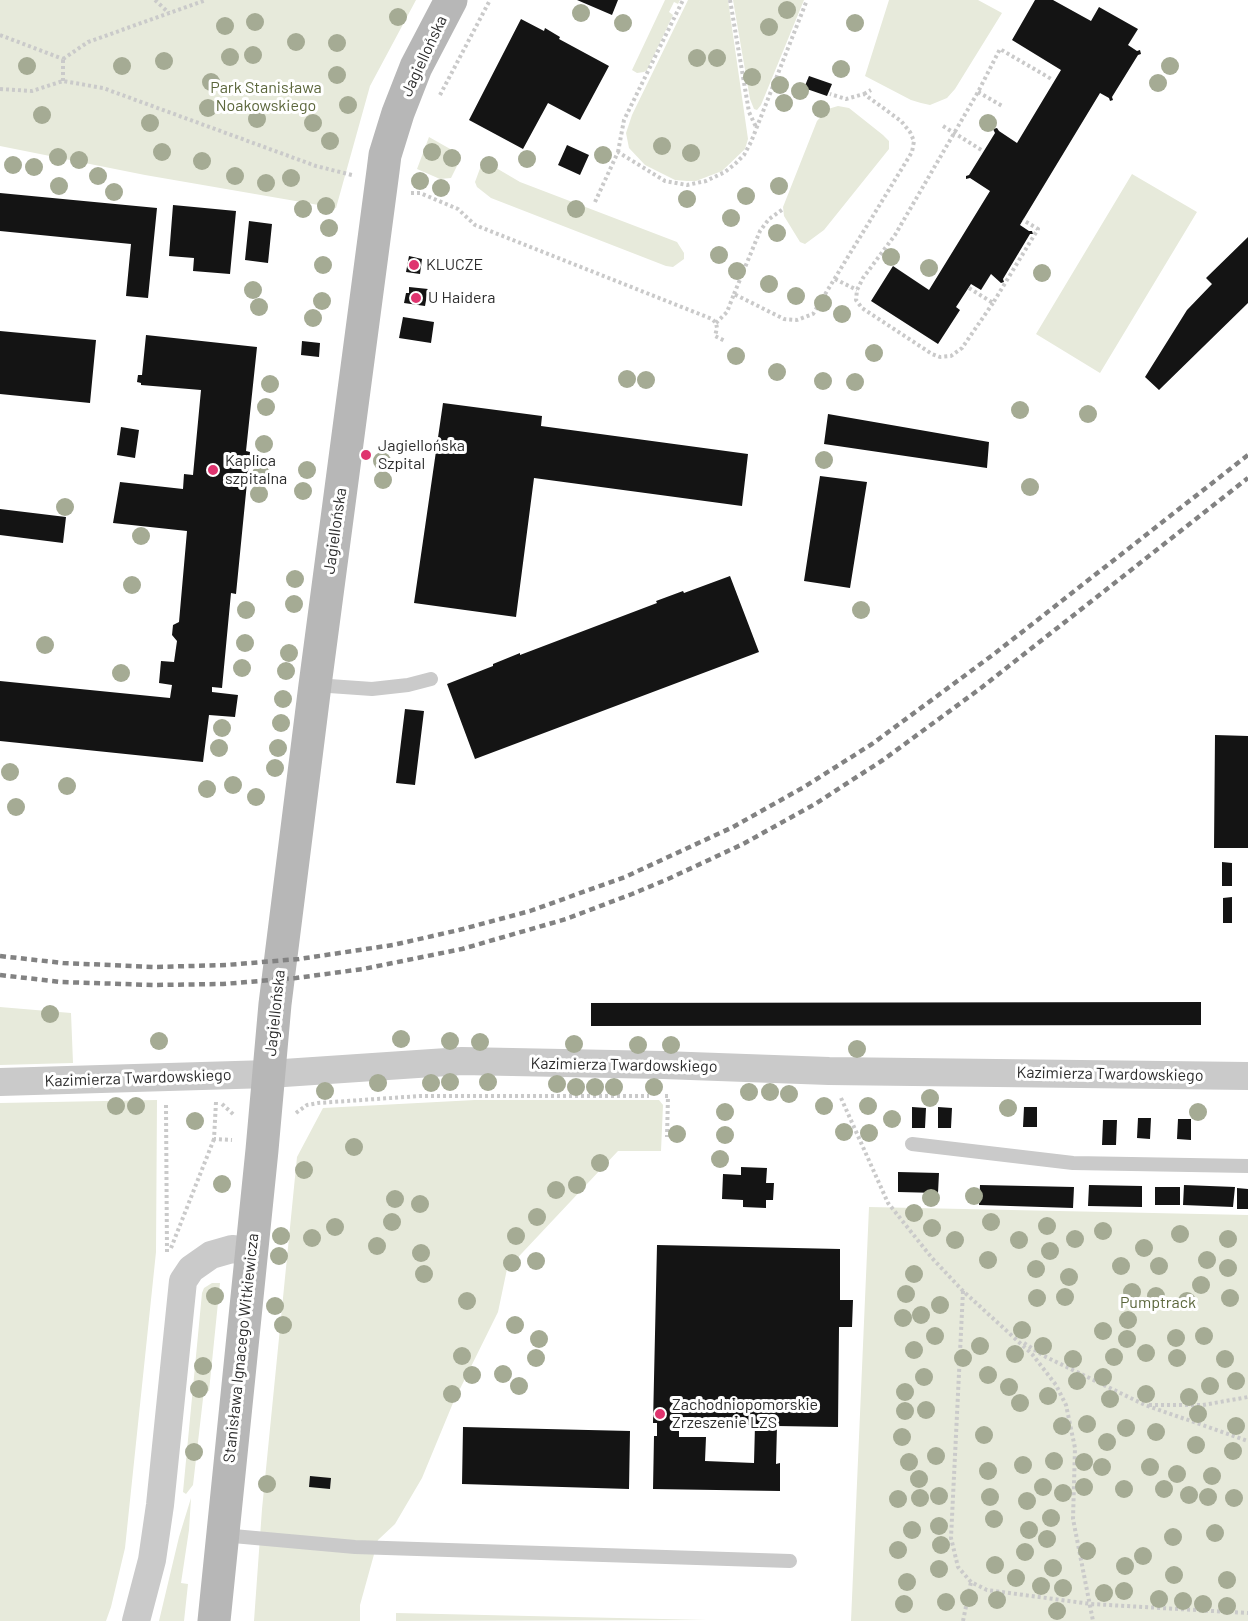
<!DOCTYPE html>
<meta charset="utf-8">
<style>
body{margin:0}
canvas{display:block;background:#fff}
</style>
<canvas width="1248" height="1621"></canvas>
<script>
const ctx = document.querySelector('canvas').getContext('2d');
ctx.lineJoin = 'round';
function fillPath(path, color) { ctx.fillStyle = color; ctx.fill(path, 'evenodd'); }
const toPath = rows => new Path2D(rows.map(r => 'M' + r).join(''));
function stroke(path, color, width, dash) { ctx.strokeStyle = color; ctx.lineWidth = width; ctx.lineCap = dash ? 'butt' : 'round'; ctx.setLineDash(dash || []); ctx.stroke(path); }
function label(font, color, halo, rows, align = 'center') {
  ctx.font = font + ' Barlow,sans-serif'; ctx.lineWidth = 6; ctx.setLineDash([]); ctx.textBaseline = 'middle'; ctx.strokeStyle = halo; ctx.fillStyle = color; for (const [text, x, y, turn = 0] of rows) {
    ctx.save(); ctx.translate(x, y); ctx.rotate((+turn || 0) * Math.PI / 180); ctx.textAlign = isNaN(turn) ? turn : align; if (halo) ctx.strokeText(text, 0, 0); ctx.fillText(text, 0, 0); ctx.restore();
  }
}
const green = toPath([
 [0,0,416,0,370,86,336,208,145,175,0,146],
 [665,0,680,0,678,4,674,2,669,12,673,15,647,70,644,72,637,73,632,70],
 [688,0,728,0,748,139,745,149,722,171,696,181,687,181,675,180,645,165,629,148,626,133,632,115],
 [733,0,804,0,761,105,757,110,754,109,750,99],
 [889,0,978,0,1002,13,955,89,947,98,930,105,921,103,911,100,865,76],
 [838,106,849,108,883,135,889,141,889,149,824,230,805,244,800,242,784,216,783,207,817,121,828,109],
 [429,137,459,154,459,162,451,178,440,179,417,169],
 [486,162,520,182,677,242,684,253,684,259,673,267,666,266,491,198,477,187,475,182,482,163],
 [1132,174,1197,212,1100,373,1036,334],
 [0,1007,71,1013,73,1063,0,1065],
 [157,1100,156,1252,125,1548,111,1607,106,1621,0,1621,0,1103],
 [475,1100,659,1100,663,1105,661,1151,618,1151,507,1269,498,1312,453,1403,422,1478,395,1524,378,1540,360,1605,360,1621,254,1621,262,1509,297,1157,323,1108],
 [869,1207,1248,1215,1248,1621,851,1621],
 [212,1283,220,1283,209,1391,204,1390,193,1485,186,1494,183,1492,202,1293,204,1288],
 [191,1498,189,1530,181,1583,188,1584,184,1621,159,1621,179,1537],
 [396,1613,707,1620,396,1621]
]);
const building = toPath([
 [577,0,618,0,612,15],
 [1035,0,1053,0,1091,21,1099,7,1138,29,1128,45,1137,51,1140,50,1141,54,1138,55,1112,97,1113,100,1110,101,1109,98,1100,93,1023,220,1020,225,1029,231,1032,231,1033,234,1030,234,1003,279,1004,282,1001,283,991,274,981,290,971,284,956,307,960,310,938,344,871,301,893,266,929,290,990,191,970,178,966,179,966,176,969,175,995,133,993,129,997,128,999,131,1017,143,1061,70,1012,40],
 [521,19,544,31,545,28,560,37,559,39,609,66,580,120,548,103,523,149,469,120],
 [809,76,832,84,827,96,804,88],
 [567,145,589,155,580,175,558,165],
 [0,193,157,208,148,298,126,296,131,244,0,231],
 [173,205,236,211,230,274,193,271,194,258,169,256],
 [249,221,272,224,268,263,245,260],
 [1248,237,1248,303,1159,390,1145,377,1187,310,1212,284,1206,278],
 [409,256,422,259,420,274,406,272],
 [409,287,428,289,425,306,404,303,406,293,409,293],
 [403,317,434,322,431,343,399,338],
 [0,331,96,340,90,403,0,394],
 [146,335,257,347,246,451,250,452,236,594,231,593,222,688,212,687,212,692,238,695,235,717,209,715,203,762,0,741,0,681,170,698,172,685,159,683,161,661,174,662,177,641,172,635,173,625,179,622,187,531,113,523,120,482,183,489,184,474,193,475,201,390,141,385,141,383,137,382,138,375,142,375],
 [302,341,320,343,319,357,301,355],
 [443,403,542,416,541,426,748,454,742,506,534,478,516,617,414,603],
 [828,414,989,442,987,468,824,444],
 [121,427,139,430,135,458,117,455],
 [820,476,867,482,850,588,804,581],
 [0,509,66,517,63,543,0,535],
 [730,576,759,652,475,759,447,684,493,666,493,664,520,653,520,655,657,603,656,601,683,591,684,593],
 [405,709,424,711,415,785,396,783],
 [1215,735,1248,736,1248,848,1214,848],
 [1222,862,1232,863,1232,886,1222,886],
 [1232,897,1232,923,1223,923,1223,898],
 [1201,1002,1201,1025,591,1026,591,1003],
 [912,1107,926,1108,925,1128,912,1128],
 [938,1107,952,1108,951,1128,938,1128],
 [1024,1107,1037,1107,1037,1127,1023,1127],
 [1138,1118,1151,1118,1150,1139,1137,1138],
 [1178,1119,1191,1119,1191,1140,1177,1139],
 [1103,1120,1117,1120,1116,1145,1102,1145],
 [741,1167,767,1168,766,1183,774,1183,773,1200,766,1200,766,1208,743,1207,743,1200,722,1199,723,1174,741,1175],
 [898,1172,939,1173,938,1193,898,1192],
 [980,1185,1074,1187,1073,1208,979,1205],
 [1089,1185,1142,1186,1142,1207,1088,1206],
 [1184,1185,1235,1187,1233,1207,1183,1205],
 [1155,1187,1180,1187,1180,1205,1155,1205],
 [1237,1188,1248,1189,1248,1209,1237,1209],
 [657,1245,840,1249,840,1300,853,1300,852,1327,839,1327,838,1427,777,1426,776,1464,780,1463,780,1491,653,1489,654,1436,657,1436,657,1423,653,1423],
 [679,1424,755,1425,754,1463,705,1461,706,1437,679,1437],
 [463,1427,630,1431,629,1489,462,1484],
 [310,1476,331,1478,330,1489,309,1487]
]);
const path = toPath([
 [155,0,169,13],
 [730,0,749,112,756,127],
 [0,35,63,59],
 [63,59,88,42,206,0],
 [63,81,63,59],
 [0,89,32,91,63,81,103,88,316,166,352,175],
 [978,92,1004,107],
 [864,94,871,90],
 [440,95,490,0],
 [943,126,983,151],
 [618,152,624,120,683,0],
 [411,193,420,193,458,209,475,225,712,319,716,323,717,328,715,336,725,341],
 [595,202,618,152,665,181,687,185,706,181,725,172,736,163,744,155,751,142,807,0],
 [835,279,857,290],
 [969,288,993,303,1038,229,1023,220],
 [734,294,760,231,769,219,783,209],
 [993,303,962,348,951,356,940,357,932,354,862,308,856,300,857,290,863,278,895,235,978,92,1000,49,1053,80],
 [716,323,727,312,734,294,784,319,797,320,813,314,912,152,914,141,910,132,901,121,864,94,846,99,830,94],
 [665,1096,668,1096,667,1137],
 [841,1098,888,1203,932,1258,963,1291,1032,1354,1056,1385,1066,1405,1075,1448,1073,1519,1093,1621],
 [216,1102,214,1139,232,1140],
 [222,1104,234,1115],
 [166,1105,167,1253],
 [296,1113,307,1105,318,1103,420,1096,649,1096],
 [171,1248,214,1139],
 [963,1291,951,1538,958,1567,971,1582,987,1590,1091,1604,1248,1613],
 [1024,1343,1044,1356,1145,1405,1248,1441],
 [1149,1405,1203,1405,1248,1397],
 [963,1621,971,1582]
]);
const lane = toPath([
 [315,685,372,689,408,685,431,679],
 [912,1144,1073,1163,1248,1166],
 [222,1535,355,1547,790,1561]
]);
const street = toPath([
 [0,1082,269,1074,462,1061,663,1065,829,1071,1248,1076],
 [136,1621,152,1560,160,1505,183,1281,191,1269,211,1255,232,1249,251,1251]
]);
const secondary = toPath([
 [214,1621,262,1150,275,1004,315,685,383,171,385,155,398,113,416,67,451,0]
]);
const rail = toPath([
 [0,956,63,963,155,967,226,965,299,959,393,945,459,930,530,911,625,877,733,827,804,787,872,744,994,654,1248,455],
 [0,975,61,982,153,985,223,984,296,978,363,969,462,949,566,919,632,894,668,879,743,844,815,804,883,760,981,688,1248,478]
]);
const trees = [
 [787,10],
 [581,13],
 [398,17],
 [255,22],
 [623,23],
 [855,23],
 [225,26],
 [769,27],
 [296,42],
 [337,43],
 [253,55],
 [230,57],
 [697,58],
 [717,58],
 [164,61],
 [27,66],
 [122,66],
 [1170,66],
 [841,69],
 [337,75],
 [752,77],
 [211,82],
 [1158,83],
 [780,85],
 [800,91],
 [784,103],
 [348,105],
 [208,108],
 [821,109],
 [42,115],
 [257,119],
 [150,123],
 [313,123],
 [988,123],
 [330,141],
 [662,146],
 [162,152],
 [432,152],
 [691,153],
 [603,155],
 [58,157],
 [452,158],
 [527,159],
 [79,160],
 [202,161],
 [13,165],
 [489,165],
 [34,167],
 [98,176],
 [235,176],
 [291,178],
 [420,181],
 [266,183],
 [59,186],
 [779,186],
 [441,188],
 [114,192],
 [746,196],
 [687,199],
 [326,206],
 [303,209],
 [576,209],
 [731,218],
 [329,228],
 [777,233],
 [719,255],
 [891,257],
 [323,265],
 [929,268],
 [737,271],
 [1042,273],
 [769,284],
 [253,290],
 [796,296],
 [322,301],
 [823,303],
 [259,307],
 [842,314],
 [313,318],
 [874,353],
 [736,356],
 [777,372],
 [627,379],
 [646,380],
 [823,381],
 [855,382],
 [270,384],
 [266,407],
 [1020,410],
 [1088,414],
 [264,444],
 [824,460],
 [382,461],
 [307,470],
 [261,474],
 [383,480],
 [1030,487],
 [303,491],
 [259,494],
 [65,507],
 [141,536],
 [295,579],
 [132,585],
 [294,604],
 [246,610],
 [861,610],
 [245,643],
 [45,645],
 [289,653],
 [242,668],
 [286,671],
 [121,673],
 [283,699],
 [281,723],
 [222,728],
 [219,748],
 [278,748],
 [275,768],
 [10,772],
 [233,785],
 [67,786],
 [207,789],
 [256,797],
 [16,807],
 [50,1014],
 [401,1039],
 [159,1041],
 [450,1041],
 [480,1042],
 [574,1044],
 [638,1045],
 [671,1045],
 [857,1049],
 [450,1082],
 [488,1082],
 [378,1083],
 [431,1083],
 [557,1084],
 [576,1087],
 [595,1087],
 [614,1087],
 [654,1087],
 [325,1091],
 [749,1092],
 [770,1092],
 [789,1094],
 [930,1098],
 [116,1106],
 [136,1106],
 [824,1106],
 [868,1106],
 [1008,1108],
 [725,1112],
 [1198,1112],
 [892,1119],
 [195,1121],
 [844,1132],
 [869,1133],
 [677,1134],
 [725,1135],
 [354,1147],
 [720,1159],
 [600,1163],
 [304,1170],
 [222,1184],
 [577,1185],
 [556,1190],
 [974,1196],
 [931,1198],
 [395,1199],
 [420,1204],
 [914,1213],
 [537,1217],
 [392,1222],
 [991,1222],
 [1047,1226],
 [335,1227],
 [932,1228],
 [1103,1231],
 [1180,1234],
 [281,1236],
 [516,1236],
 [312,1238],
 [1075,1239],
 [1228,1239],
 [955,1240],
 [1019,1240],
 [377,1246],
 [1144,1248],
 [1050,1251],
 [421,1253],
 [279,1256],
 [988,1260],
 [1207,1260],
 [536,1261],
 [512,1263],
 [1121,1266],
 [1159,1266],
 [1228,1268],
 [1036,1269],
 [424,1274],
 [914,1274],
 [1069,1277],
 [1201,1285],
 [1132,1292],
 [906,1294],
 [215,1296],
 [1156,1296],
 [1065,1297],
 [1037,1298],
 [1230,1298],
 [467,1301],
 [1187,1301],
 [940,1305],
 [275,1306],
 [921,1315],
 [903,1318],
 [1128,1320],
 [283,1325],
 [515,1325],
 [1022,1330],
 [1103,1331],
 [935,1336],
 [1204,1336],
 [1176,1338],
 [539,1339],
 [1127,1339],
 [980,1346],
 [1043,1346],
 [914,1350],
 [1146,1353],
 [1015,1354],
 [462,1356],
 [1114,1357],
 [536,1358],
 [963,1358],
 [1177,1358],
 [1073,1359],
 [1225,1359],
 [203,1366],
 [503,1374],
 [472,1375],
 [988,1375],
 [924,1377],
 [1103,1377],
 [1077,1381],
 [1236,1381],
 [519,1386],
 [1210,1386],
 [1009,1387],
 [199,1389],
 [905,1392],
 [452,1394],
 [1146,1394],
 [1048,1396],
 [1189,1397],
 [1110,1399],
 [1020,1403],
 [926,1410],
 [905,1411],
 [1198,1414],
 [1087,1424],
 [1062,1426],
 [1236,1426],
 [1126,1428],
 [1156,1432],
 [984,1435],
 [902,1437],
 [1107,1442],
 [1196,1445],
 [1233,1451],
 [194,1452],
 [936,1456],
 [1054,1461],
 [909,1462],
 [1084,1462],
 [1023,1465],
 [1102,1467],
 [1150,1467],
 [988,1471],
 [1177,1474],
 [1212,1476],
 [919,1479],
 [267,1484],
 [1043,1487],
 [1084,1487],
 [1124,1489],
 [1164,1489],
 [1063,1493],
 [1189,1495],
 [939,1496],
 [990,1497],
 [1208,1497],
 [920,1498],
 [1234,1498],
 [898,1499],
 [1027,1501],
 [1051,1518],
 [994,1519],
 [939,1526],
 [912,1530],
 [1029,1530],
 [1215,1533],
 [1173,1537],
 [1047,1539],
 [941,1545],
 [898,1550],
 [1087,1551],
 [1025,1552],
 [1143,1556],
 [995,1565],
 [1125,1566],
 [1053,1568],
 [939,1569],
 [1174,1575],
 [1016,1578],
 [1227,1580],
 [907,1582],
 [1041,1586],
 [1063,1588],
 [1124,1591],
 [1104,1593],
 [969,1598],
 [1159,1599],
 [997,1600],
 [1183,1601],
 [946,1602],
 [904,1604],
 [1203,1604],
 [1227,1606],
 [1057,1611]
];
const markers = [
 [414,265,6,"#df346f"],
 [416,298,6,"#df346f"],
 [366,455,6,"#df346f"],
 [213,470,6,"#df346f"],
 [660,1414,6,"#df346f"]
];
const streetNames = [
 ["Jagiellońska",424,56,-65],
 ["Jagiellońska",335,531,-82],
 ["Jagiellońska",275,1013,-84],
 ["Kazimierza Twardowskiego",624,1065,1],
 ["Kazimierza Twardowskiego",1110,1074,1],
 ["Kazimierza Twardowskiego",138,1078,-2],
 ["Stanisława Ignacego Witkiewicza",241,1348,-84]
];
const parkNames = [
 ["Park Stanisława",266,88],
 ["Noakowskiego",266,106],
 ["Pumptrack",1158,1303]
];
const poiNames = [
 ["KLUCZE",426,265],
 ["U Haidera",428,298],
 ["Jagiellońska",378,446],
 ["Szpital",378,464],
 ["Kaplica",225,461],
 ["szpitalna",225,479],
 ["Zachodniopomorskie",672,1405],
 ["Zrzeszenie LZS",672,1423]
];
fillPath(green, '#e7eadb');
fillPath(building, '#141414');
stroke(path, '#cacaca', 4, [3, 3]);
stroke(lane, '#cacaca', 14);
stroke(street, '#cacaca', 28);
stroke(secondary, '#b7b7b7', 33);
stroke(rail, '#828282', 4.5, [6, 4.5]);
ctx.fillStyle = '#a5ab94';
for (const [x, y] of trees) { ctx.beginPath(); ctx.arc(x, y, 9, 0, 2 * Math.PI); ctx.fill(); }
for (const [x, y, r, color] of markers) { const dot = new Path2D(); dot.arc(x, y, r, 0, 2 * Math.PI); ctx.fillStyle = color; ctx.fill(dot); stroke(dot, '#fff', 2); }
label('16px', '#2d2d2d', '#fff', streetNames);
label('16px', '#5c673c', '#fff', parkNames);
label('16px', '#2d2d2d', '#fff', poiNames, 'left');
</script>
